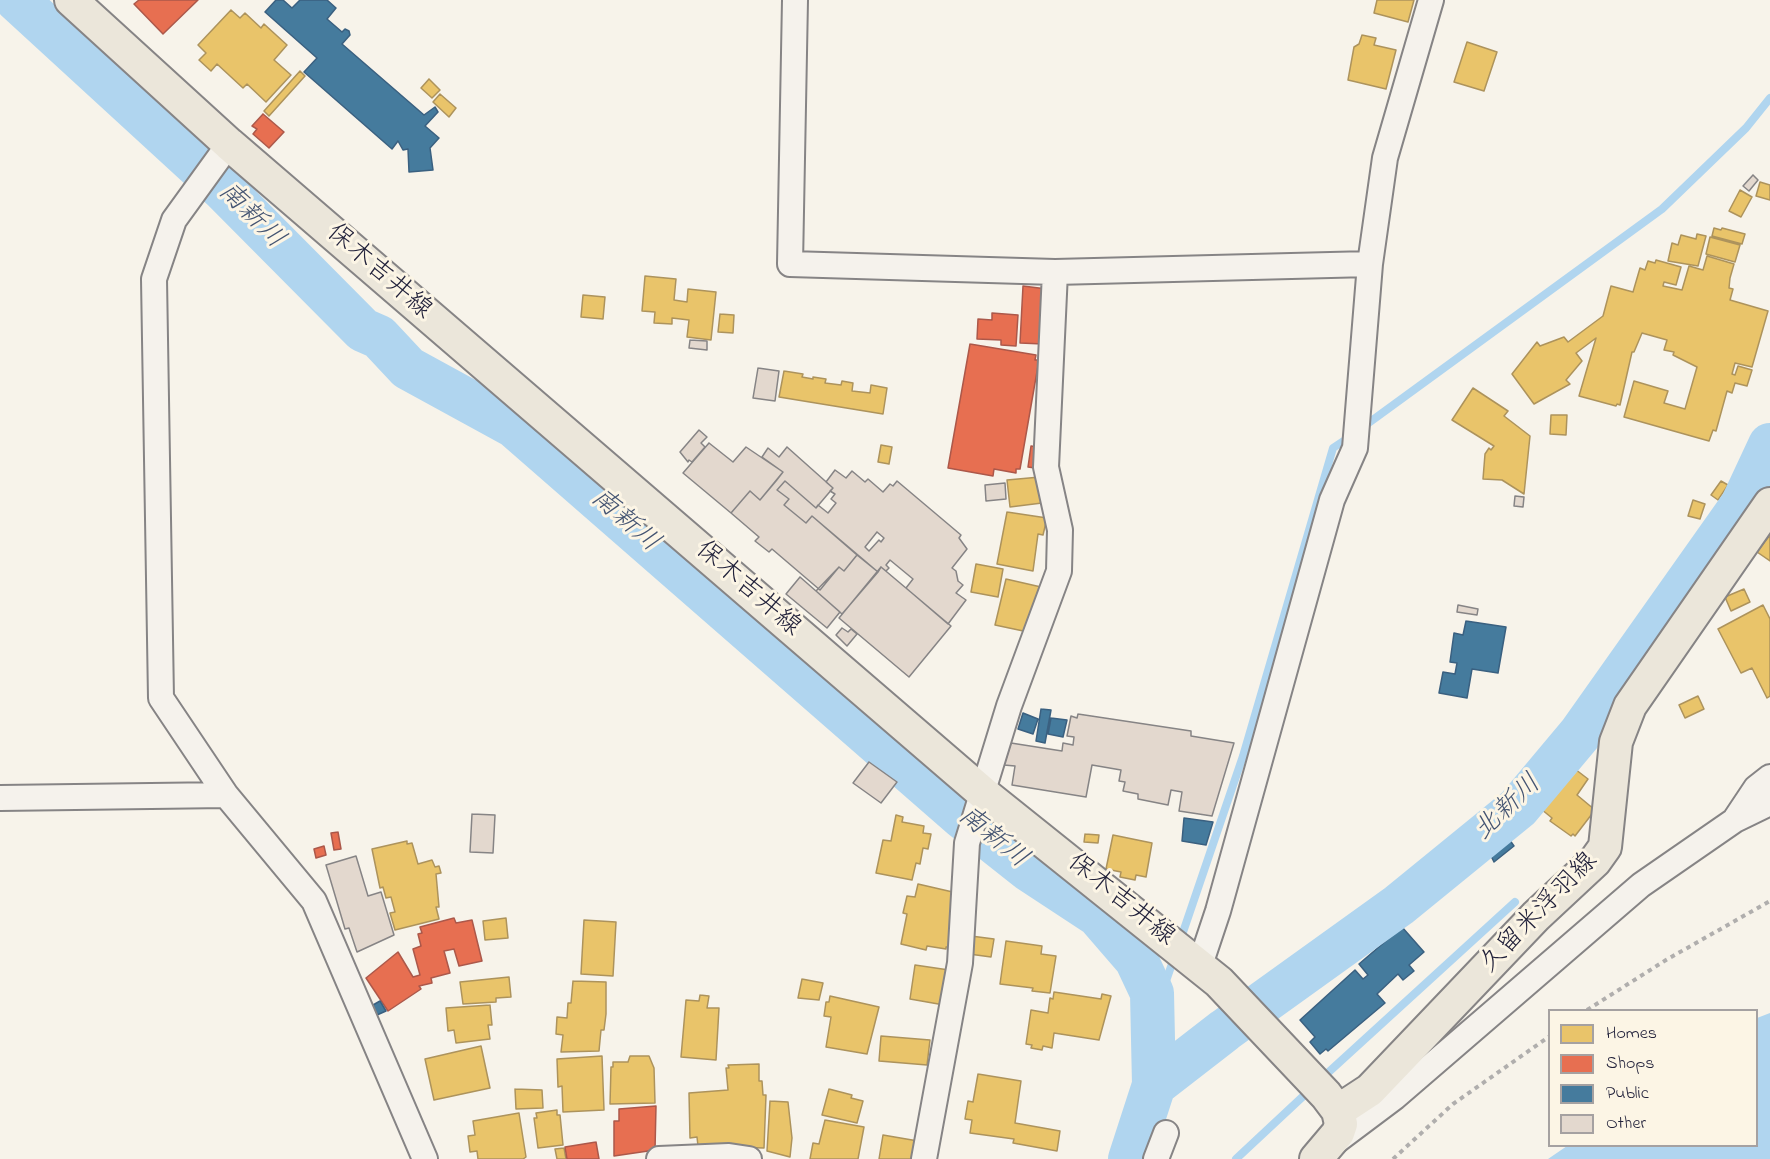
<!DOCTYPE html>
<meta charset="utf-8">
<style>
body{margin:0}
#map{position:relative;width:1770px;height:1159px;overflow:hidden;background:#f7f3ea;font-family:"Indie Flower",sans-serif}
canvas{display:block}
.legend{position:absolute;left:1548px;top:1009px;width:210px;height:138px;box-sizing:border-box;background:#fcf5e5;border:2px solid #a5a1a1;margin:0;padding:8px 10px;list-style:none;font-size:18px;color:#22223b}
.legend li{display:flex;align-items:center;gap:12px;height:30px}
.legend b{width:30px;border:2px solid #a5a1a1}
</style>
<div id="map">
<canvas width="1770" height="1159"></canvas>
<ul class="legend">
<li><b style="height:16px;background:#e9c46a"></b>Homes</li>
<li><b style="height:16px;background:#e76f51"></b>Shops</li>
<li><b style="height:16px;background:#457b9d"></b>Public</li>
<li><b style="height:16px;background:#e3d8ce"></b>Other</li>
</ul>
</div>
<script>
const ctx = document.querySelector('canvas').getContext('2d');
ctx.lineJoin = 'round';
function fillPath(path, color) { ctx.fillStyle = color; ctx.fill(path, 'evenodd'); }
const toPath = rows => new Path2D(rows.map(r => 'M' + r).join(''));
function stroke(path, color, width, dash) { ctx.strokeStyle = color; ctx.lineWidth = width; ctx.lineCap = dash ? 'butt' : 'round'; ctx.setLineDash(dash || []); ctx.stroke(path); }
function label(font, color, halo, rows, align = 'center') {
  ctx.font = font + ' "Indie Flower","Klee One",sans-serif'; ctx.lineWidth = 6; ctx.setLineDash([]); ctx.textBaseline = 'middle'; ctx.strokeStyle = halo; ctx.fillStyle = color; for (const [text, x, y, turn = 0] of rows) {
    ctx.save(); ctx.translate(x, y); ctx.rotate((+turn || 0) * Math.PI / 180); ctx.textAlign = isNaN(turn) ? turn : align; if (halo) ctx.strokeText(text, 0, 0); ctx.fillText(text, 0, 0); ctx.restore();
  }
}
const water = toPath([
 [1770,1013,1770,1159,1548,1159,1567,1146,1756,1146,1757,1018]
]);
const homes = toPath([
 [1377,0,1414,0,1408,22,1374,13,1377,0],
 [231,10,240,18,245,13,261,28,264,24,287,45,274,60,291,75,266,102,247,84,243,88,217,64,211,71,199,60,206,53,198,45,231,10],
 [1362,35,1376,38,1374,45,1396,50,1386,89,1348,80,1354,47,1359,44,1362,35],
 [1467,42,1497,52,1484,91,1454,82,1467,42],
 [300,71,305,76,269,116,264,111,300,71],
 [429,79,440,90,432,98,421,88,429,79],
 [440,94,456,108,449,117,433,102,440,94],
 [1760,182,1770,185,1770,200,1756,196,1760,182],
 [1740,190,1752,197,1741,217,1729,211,1740,190],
 [1714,228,1721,230,1722,228,1745,234,1742,244,1712,236,1714,228],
 [1697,234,1706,236,1698,266,1668,261,1672,243,1678,245,1681,235,1696,239,1697,234],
 [1710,237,1740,245,1735,262,1706,254,1710,237],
 [1707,256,1734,264,1730,278,1729,288,1733,289,1730,300,1768,311,1752,367,1735,363,1732,374,1735,375,1738,366,1752,370,1747,386,1735,383,1732,393,1727,391,1716,431,1713,430,1709,441,1624,417,1634,381,1668,391,1664,403,1685,409,1697,367,1673,355,1674,352,1664,350,1667,340,1642,333,1634,352,1632,352,1620,405,1617,404,1616,406,1579,396,1596,338,1576,353,1582,361,1566,380,1570,384,1534,404,1512,374,1537,342,1540,346,1564,337,1568,342,1603,316,1611,286,1633,292,1640,268,1645,270,1648,261,1655,263,1656,260,1681,267,1676,285,1664,282,1663,286,1682,290,1689,266,1703,270,1707,256],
 [645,276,676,279,674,300,687,302,688,289,716,292,711,340,687,337,689,320,672,318,672,324,654,323,655,312,642,311,645,276],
 [583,295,605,297,603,319,581,317,583,295],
 [720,314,734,315,733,333,718,332,720,314],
 [784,371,803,374,802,377,813,379,813,377,826,379,825,383,841,385,842,381,853,383,852,391,870,393,871,385,887,388,883,414,779,397,784,371],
 [1473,388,1508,411,1504,416,1530,436,1524,494,1502,480,1483,479,1485,454,1489,448,1491,450,1494,446,1452,420,1473,388],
 [1551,415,1567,415,1566,435,1550,434,1551,415],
 [881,445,892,447,889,464,878,462,881,445],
 [1040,477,1042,503,1010,507,1007,480,1040,477],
 [1721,481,1728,485,1718,500,1711,495,1721,481],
 [1693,500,1705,504,1700,519,1688,516,1693,500],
 [1007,512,1047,518,1043,535,1038,534,1033,571,997,564,1007,512],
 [1770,535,1770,561,1757,552,1770,535],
 [976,564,1003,569,998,597,971,592,976,564],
 [1006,579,1041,587,1038,601,1035,601,1028,632,995,625,1006,579],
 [1744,589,1750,602,1731,611,1725,597,1744,589],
 [1763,605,1770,619,1770,696,1767,698,1752,668,1741,673,1718,629,1763,605],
 [1698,696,1704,709,1685,718,1679,705,1698,696],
 [1571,766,1588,779,1577,795,1595,810,1575,836,1573,834,1571,836,1550,821,1552,818,1541,809,1571,766],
 [896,815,903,817,902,822,924,826,923,833,931,834,928,849,923,848,920,864,916,863,912,880,876,873,883,840,891,841,896,815],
 [1085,834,1099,835,1098,843,1084,842,1085,834],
 [1113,835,1152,843,1146,877,1136,875,1135,880,1120,877,1121,872,1106,869,1113,835],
 [407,841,407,844,412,843,418,864,432,860,435,867,439,866,441,873,436,874,439,907,436,907,439,919,395,930,390,913,395,912,391,897,386,898,383,887,380,888,372,849,407,841],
 [918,884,957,893,949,947,946,947,946,949,927,946,926,950,901,944,907,914,903,913,907,896,915,897,918,884],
 [506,918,508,938,485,940,483,921,506,918],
 [584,920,616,922,613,976,581,974,584,920],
 [971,936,994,939,991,957,969,954,971,936],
 [1006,941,1042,946,1041,954,1056,956,1050,993,1032,991,1033,988,1000,984,1006,941],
 [915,965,949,970,944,1005,910,999,915,965],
 [509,977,511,997,496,998,496,1002,463,1004,460,982,509,977],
 [802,979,823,983,819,1000,798,998,802,979],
 [573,981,606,982,606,1014,604,1030,601,1030,599,1051,561,1052,563,1035,556,1034,557,1017,567,1018,568,1003,571,1003,573,981],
 [1054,992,1101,999,1102,994,1111,996,1099,1040,1054,1033,1052,1048,1043,1046,1042,1050,1031,1048,1032,1045,1026,1044,1031,1010,1048,1013,1050,998,1053,999,1054,992],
 [700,995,709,996,707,1008,719,1008,716,1060,681,1057,686,1000,699,1001,700,995],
 [830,996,879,1007,867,1054,826,1047,831,1017,824,1016,826,1002,829,1002,830,996],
 [490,1005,492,1025,488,1025,490,1039,456,1043,454,1030,448,1031,446,1008,490,1005],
 [881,1036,930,1040,927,1065,879,1061,881,1036],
 [481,1046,490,1088,434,1100,425,1059,481,1046],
 [602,1056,604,1110,563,1112,562,1086,558,1087,557,1059,602,1056],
 [630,1056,649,1056,654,1068,655,1103,610,1104,611,1067,613,1067,613,1062,628,1062,630,1056],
 [759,1064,759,1081,762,1081,763,1095,766,1095,764,1148,730,1147,730,1144,698,1146,697,1137,690,1138,689,1093,728,1090,726,1068,729,1068,728,1065,759,1064],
 [978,1074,1021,1081,1015,1123,1060,1131,1057,1151,1013,1143,1014,1139,970,1133,972,1120,965,1119,968,1101,973,1102,978,1074],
 [515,1089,542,1090,543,1108,516,1109,515,1089],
 [829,1089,852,1095,851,1098,863,1101,857,1123,822,1115,829,1089],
 [770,1101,788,1102,792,1138,790,1157,767,1151,770,1101],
 [557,1110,557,1115,560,1115,563,1145,538,1148,534,1118,537,1118,536,1113,557,1110],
 [519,1113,526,1157,523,1159,478,1159,477,1151,470,1152,468,1136,475,1135,473,1121,519,1113],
 [825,1120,864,1127,858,1159,810,1159,813,1143,819,1144,825,1120],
 [883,1135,918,1141,915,1159,879,1159,883,1135],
 [564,1148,566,1159,557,1159,555,1149,564,1148]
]);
const shops = toPath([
 [139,0,198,0,163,34,134,4,139,0],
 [263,114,284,132,269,148,253,134,257,129,252,126,263,114],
 [1023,286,1047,289,1043,344,1020,343,1023,286],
 [992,313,1018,315,1016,346,1001,345,1001,340,977,339,978,319,992,320,992,313],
 [970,344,1036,355,1035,360,1039,360,1020,469,1016,469,1016,473,994,469,993,476,948,468,970,344],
 [1031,446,1038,447,1035,468,1028,467,1031,446],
 [338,832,341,849,334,850,331,833,338,832],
 [324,846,326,855,316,858,314,849,324,846],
 [454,918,456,923,472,920,482,961,459,966,454,949,444,951,450,973,431,978,432,983,419,986,421,989,388,1011,366,978,398,952,413,977,420,975,413,949,421,946,418,934,422,933,420,927,454,918],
 [656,1106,655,1150,614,1156,614,1121,619,1121,619,1109,656,1106],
 [596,1142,599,1159,567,1159,565,1147,596,1142]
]);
const public = toPath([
 [276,0,283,0,292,8,300,0,327,0,336,8,327,19,342,32,345,29,349,31,350,35,342,44,424,115,435,107,438,112,425,126,439,138,430,148,433,170,409,172,408,149,403,150,398,141,392,149,304,72,317,58,265,12,276,0],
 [1466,621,1506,627,1498,673,1472,669,1467,698,1439,693,1443,672,1455,674,1457,663,1450,662,1454,633,1463,635,1466,621],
 [1041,709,1051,710,1045,743,1036,741,1041,709],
 [1023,713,1038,719,1033,734,1018,729,1023,713],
 [1051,718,1067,720,1063,737,1048,734,1051,718],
 [1184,818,1213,822,1206,845,1182,841,1184,818],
 [1509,839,1514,846,1494,862,1489,852,1509,839],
 [1402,927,1424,952,1409,965,1414,971,1403,980,1398,974,1377,994,1385,1003,1328,1051,1326,1049,1320,1054,1310,1042,1315,1037,1300,1020,1355,970,1363,979,1368,975,1359,964,1402,927],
 [380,1001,386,1011,377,1015,373,1005,380,1001]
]);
const stream = toPath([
 [1363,427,1662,209,1746,128,1770,98],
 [1180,941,1243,756,1333,448,1351,436],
 [1152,993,1165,984,1175,955],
 [1320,1080,1515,902],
 [1236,1159,1312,1088]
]);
const river = toPath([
 [17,0,223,189,363,330,379,337,408,368,514,426,961,816,1028,869,1098,915,1136,959,1152,993,1154,1085,1130,1159],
 [1154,1085,1225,1030,1399,905,1518,808,1580,734,1742,505,1770,445]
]);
const building = toPath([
 [1753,175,1758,180,1749,191,1743,186,1753,175],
 [690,340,707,341,707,350,689,348,690,340],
 [758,368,779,371,775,401,753,398,758,368],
 [699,430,707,437,701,443,705,447,692,462,689,460,688,462,680,452,699,430],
 [709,443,733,462,746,447,783,472,760,500,750,491,731,513,683,473,709,443],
 [787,447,833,488,816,508,785,481,777,490,789,499,784,505,806,523,812,516,857,555,844,571,839,567,820,590,772,549,769,552,755,541,759,537,731,513,750,491,760,500,776,481,783,472,762,457,768,448,779,457,787,447],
 [835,470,846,478,852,471,865,482,868,479,883,492,890,484,893,486,897,481,961,535,959,538,967,549,952,568,956,571,958,581,963,585,956,593,966,600,948,624,906,588,913,579,890,560,886,565,889,568,886,571,881,567,878,572,812,516,806,523,784,505,789,499,777,490,785,481,816,508,818,505,828,513,836,503,831,499,835,494,830,491,833,488,826,482,835,470],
 [877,532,884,538,881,542,879,540,869,551,865,547,877,532],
 [1005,483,1006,499,986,501,985,485,1005,483],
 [1515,496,1524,497,1523,507,1514,506,1515,496],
 [857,555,878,572,842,614,816,591,839,567,844,571,857,555],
 [881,567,951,626,909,677,839,618,881,567],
 [800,577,840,612,827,628,786,594,800,577],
 [1458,605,1478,609,1477,615,1457,612,1458,605],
 [842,628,848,632,851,629,857,634,847,646,836,635,842,628],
 [1078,714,1191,731,1191,736,1234,743,1212,816,1179,811,1182,792,1171,790,1168,805,1138,799,1138,794,1123,791,1125,782,1119,781,1121,770,1092,765,1086,797,1012,785,1015,766,1004,765,1011,743,1062,751,1063,743,1073,745,1074,737,1067,736,1071,716,1077,718,1078,714],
 [869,762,897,782,881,803,853,783,869,762],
 [472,814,495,815,493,853,470,852,472,814],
 [356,856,368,896,381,892,394,935,357,952,349,928,345,929,326,865,356,856]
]);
const path = toPath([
 [1587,1010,1666,960,1770,901],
 [1393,1159,1453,1104,1550,1036]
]);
const minor = toPath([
 [795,0,790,264,1055,272,1370,264],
 [229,144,174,220,154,279,161,698,226,795,314,901,425,1159],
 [0,798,226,795],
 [1736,818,1756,788,1770,777],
 [1200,965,1218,911,1332,500,1355,448,1370,264,1385,158,1431,0],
 [1331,1145,1395,1097,1641,885,1735,820,1770,803],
 [659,1159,729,1156,749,1159],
 [924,1159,960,963,967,843,1009,706,1059,571,1060,530,1046,467,1055,272],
 [1156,1159,1166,1133]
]);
const major = toPath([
 [71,0,229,144,983,793,1219,982,1326,1095,1338,1111,1341,1124,1338,1133,1316,1159],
 [1338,1111,1370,1090,1536,916,1595,861,1605,847,1616,742,1630,706,1770,504]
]);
const streetNames = [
 ["保木吉井線",378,273,41],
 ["保木吉井線",747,590,41],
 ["保木吉井線",1120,901,39],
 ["久留米浮羽線",1540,914,-46]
];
const waterNames = [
 ["南新川",250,217,45],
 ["南新川",624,522,41],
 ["北新川",1509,809,-44],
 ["南新川",992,839,39]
];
fillPath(water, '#b0d5ef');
fillPath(homes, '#e9c46a');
stroke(homes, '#ad935c', 1.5);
fillPath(shops, '#e76f51');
stroke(shops, '#ac584a', 1.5);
fillPath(public, '#457b9d');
stroke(public, '#3a6080', 1.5);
stroke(stream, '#b0d5ef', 8);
stroke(river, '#b0d5ef', 44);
fillPath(building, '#e3d8ce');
stroke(building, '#868485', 1.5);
stroke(minor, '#868485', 28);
stroke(major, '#868485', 36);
stroke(path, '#b0aead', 4, [4.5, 4.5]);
stroke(minor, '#f5f2ec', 24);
stroke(major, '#ebe6da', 32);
label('26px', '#22223b', '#fcf5e5', streetNames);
label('italic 27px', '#445472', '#fcf5e5', waterNames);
</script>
